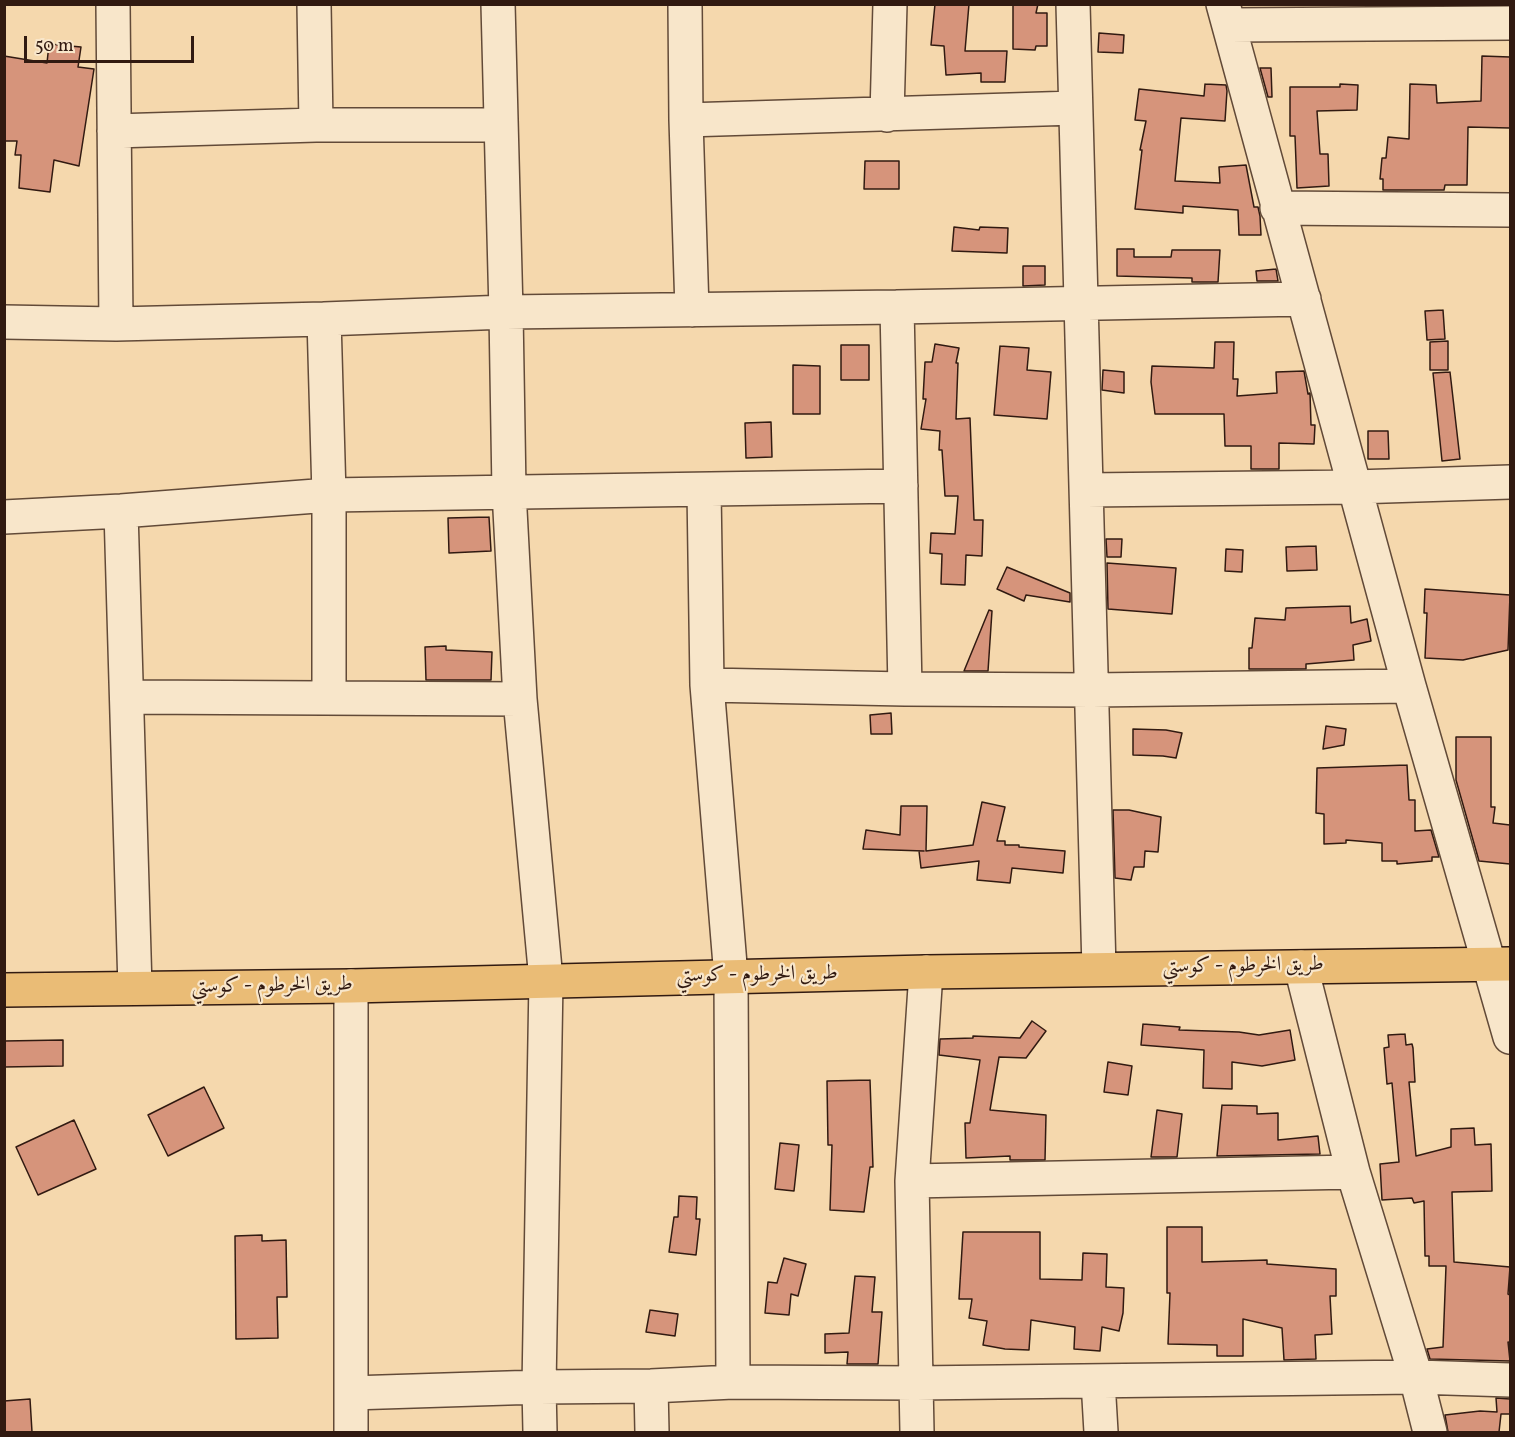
<!DOCTYPE html>
<meta charset="utf-8">
<style>
body{margin:0}
#map{position:relative;width:1515px;height:1437px;overflow:hidden;background:#f5d8ad;font-family:Vollkorn,serif}
canvas{display:block}
.frame{position:absolute;inset:0;border:6px solid #311a11;pointer-events:none}
.scale{position:absolute;left:24px;top:36px;width:170px;height:27px;box-sizing:border-box;border:3px solid #311a11;border-top:0;padding-left:8px;font-size:18px;line-height:21px;white-space:nowrap;color:#311a11;-webkit-text-stroke:4px #f8e6ca;paint-order:stroke}
</style>
<div id="map">
<canvas width="1515" height="1437"></canvas>
<div class="frame"></div>
<div class="scale">50 m</div>
</div>
<script>
const ctx = document.querySelector('canvas').getContext('2d');
ctx.lineJoin = 'round';
function fillPath(path, color) { ctx.fillStyle = color; ctx.fill(path, 'evenodd'); }
const toPath = rows => new Path2D(rows.map(r => 'M' + r).join(''));
function stroke(path, color, width, dash) { ctx.strokeStyle = color; ctx.lineWidth = width; ctx.lineCap = dash ? 'butt' : 'round'; ctx.setLineDash(dash || []); ctx.stroke(path); }
function label(font, color, halo, rows, align = 'center') {
  ctx.font = font + ' Vollkorn,Amiri,serif'; ctx.lineWidth = 4.5; ctx.setLineDash([]); ctx.textBaseline = 'middle'; ctx.strokeStyle = halo; ctx.fillStyle = color; for (const [text, x, y, turn = 0] of rows) {
    ctx.save(); ctx.translate(x, y); ctx.rotate((+turn || 0) * Math.PI / 180); ctx.textAlign = isNaN(turn) ? turn : align; if (halo) ctx.strokeText(text, 0, 0); ctx.fillText(text, 0, 0); ctx.restore();
  }
}
const building = toPath([
 [935,4,969,4,965,51,1007,51,1005,82,981,82,981,73,946,75,944,46,931,45,935,4],
 [1013,4,1038,4,1036,13,1047,13,1047,46,1036,46,1035,50,1013,49,1013,4],
 [1099,33,1124,35,1123,53,1098,52,1099,33],
 [49,44,81,47,78,67,94,69,79,166,54,160,50,192,19,188,21,155,15,155,17,141,4,141,4,56,47,63,49,44],
 [1482,56,1510,57,1510,128,1468,127,1467,185,1445,185,1444,190,1383,190,1383,179,1380,179,1382,158,1386,158,1388,137,1409,139,1410,84,1436,85,1437,103,1481,101,1482,56],
 [1260,68,1271,68,1272,97,1268,97,1260,68],
 [1205,84,1226,85,1227,91,1225,121,1181,118,1175,181,1220,183,1219,167,1246,165,1254,207,1258,207,1260,216,1261,235,1239,235,1238,210,1183,206,1183,213,1135,209,1142,150,1140,150,1146,121,1135,120,1139,89,1204,96,1205,84],
 [1340,84,1358,85,1357,110,1317,111,1320,154,1328,154,1329,186,1297,188,1295,136,1290,136,1290,87,1340,87,1340,84],
 [865,161,899,161,899,189,864,189,865,161],
 [954,227,979,230,980,227,1008,228,1007,253,952,251,954,227],
 [1117,249,1134,249,1134,257,1171,257,1172,250,1220,250,1218,282,1192,282,1192,278,1117,276,1117,249],
 [1023,266,1045,266,1045,285,1023,286,1023,266],
 [1276,269,1278,281,1257,281,1256,271,1276,269],
 [1443,310,1445,339,1427,340,1425,311,1443,310],
 [1448,341,1448,370,1430,370,1430,342,1448,341],
 [1215,342,1234,342,1233,379,1238,379,1237,396,1277,393,1276,372,1304,371,1308,394,1310,393,1311,425,1315,425,1314,444,1279,443,1279,469,1251,469,1251,446,1225,446,1224,414,1155,414,1151,382,1152,366,1214,368,1215,342],
 [935,344,959,348,956,363,958,363,956,419,970,418,974,520,983,520,982,556,966,555,965,585,941,584,942,554,930,553,931,533,955,534,958,496,945,496,942,450,939,450,940,431,921,429,926,399,923,399,925,362,932,362,935,344],
 [841,345,869,345,869,380,841,380,841,345],
 [1000,346,1029,348,1027,370,1051,372,1047,419,994,415,1000,346],
 [793,365,820,366,820,414,793,414,793,365],
 [1103,370,1124,372,1124,393,1102,390,1103,370],
 [1450,372,1460,459,1442,461,1433,373,1450,372],
 [771,422,772,457,746,458,745,423,771,422],
 [1368,431,1388,431,1389,459,1368,459,1368,431],
 [489,517,491,551,449,553,448,518,489,517],
 [1106,539,1122,539,1121,557,1107,557,1106,539],
 [1316,546,1317,570,1287,571,1286,547,1316,546],
 [1226,549,1243,550,1242,572,1225,571,1226,549],
 [1107,563,1176,568,1172,614,1108,609,1107,563],
 [1007,567,1070,593,1070,602,1026,595,1024,601,997,589,1007,567],
 [1425,589,1510,595,1508,650,1463,660,1425,658,1427,613,1424,613,1425,589],
 [1350,606,1351,623,1367,619,1371,641,1353,645,1354,660,1306,664,1306,669,1249,669,1249,648,1252,648,1255,618,1285,620,1286,608,1350,606],
 [989,610,992,611,988,671,964,671,989,610],
 [446,646,446,650,492,652,491,680,426,680,425,647,446,646],
 [891,713,892,734,871,734,870,715,891,713],
 [1326,726,1346,729,1344,745,1323,749,1326,726],
 [1133,729,1166,730,1182,733,1176,758,1163,756,1133,755,1133,729],
 [1456,737,1491,737,1491,807,1495,807,1493,823,1510,825,1510,864,1479,861,1456,780,1456,737],
 [1407,765,1409,800,1415,800,1415,831,1431,830,1439,857,1432,857,1432,861,1397,864,1397,861,1382,861,1382,843,1346,840,1346,843,1324,844,1324,814,1316,813,1317,768,1407,765],
 [982,802,1005,807,997,841,1005,841,1005,845,1019,845,1019,847,1065,851,1063,873,1012,868,1010,883,977,880,979,861,921,868,919,851,924,851,863,849,866,830,900,835,901,806,927,806,926,851,973,845,982,802],
 [1113,810,1129,810,1161,817,1158,852,1145,851,1144,867,1134,867,1131,880,1115,878,1113,810],
 [1032,1021,1046,1031,1026,1058,999,1057,990,1110,1046,1115,1045,1160,1010,1160,1010,1156,966,1158,965,1123,970,1123,980,1060,939,1055,940,1039,973,1038,973,1036,1020,1038,1032,1021],
 [1143,1024,1180,1027,1179,1030,1239,1032,1259,1035,1290,1030,1295,1060,1262,1066,1232,1062,1232,1089,1203,1088,1204,1050,1141,1045,1143,1024],
 [1405,1034,1406,1045,1412,1044,1413,1048,1415,1082,1409,1082,1416,1156,1451,1147,1451,1129,1474,1128,1475,1145,1491,1144,1492,1191,1452,1192,1454,1262,1510,1267,1508,1294,1510,1295,1510,1343,1508,1342,1510,1361,1430,1359,1427,1349,1443,1347,1446,1266,1429,1266,1429,1256,1425,1256,1424,1201,1414,1203,1412,1198,1382,1200,1380,1164,1399,1162,1392,1083,1387,1084,1384,1048,1389,1047,1388,1035,1405,1034],
 [63,1040,63,1066,4,1067,4,1041,63,1040],
 [1108,1062,1132,1066,1128,1095,1104,1092,1108,1062],
 [870,1080,873,1167,870,1167,864,1212,830,1210,832,1145,828,1145,827,1081,870,1080],
 [204,1087,224,1128,168,1156,148,1115,204,1087],
 [1222,1105,1257,1106,1257,1114,1278,1113,1278,1140,1318,1136,1320,1154,1217,1156,1222,1105],
 [1157,1110,1182,1114,1177,1157,1151,1157,1157,1110],
 [74,1120,96,1169,38,1195,16,1147,74,1120],
 [780,1143,799,1145,794,1191,775,1189,780,1143],
 [679,1196,697,1197,696,1219,700,1219,696,1255,669,1252,674,1217,678,1217,679,1196],
 [1167,1227,1202,1227,1202,1262,1267,1260,1267,1264,1336,1269,1336,1296,1330,1296,1332,1334,1315,1335,1316,1359,1284,1360,1282,1328,1243,1319,1243,1356,1217,1356,1217,1345,1168,1344,1170,1293,1167,1293,1167,1227],
 [963,1232,1040,1232,1040,1279,1082,1280,1083,1253,1107,1254,1106,1287,1124,1288,1123,1313,1119,1331,1102,1327,1100,1351,1074,1349,1075,1327,1031,1320,1029,1350,1005,1349,983,1345,987,1321,969,1318,972,1299,959,1299,963,1232],
 [262,1235,262,1241,286,1240,287,1297,277,1297,278,1338,236,1339,235,1236,262,1235],
 [784,1258,806,1264,798,1296,791,1294,789,1315,765,1313,768,1282,777,1283,784,1258],
 [855,1276,875,1277,872,1312,882,1312,878,1364,847,1364,848,1352,825,1353,825,1334,849,1333,855,1276],
 [650,1310,678,1314,675,1336,646,1332,650,1310],
 [1496,1398,1510,1399,1510,1414,1501,1414,1499,1432,1448,1432,1445,1415,1480,1411,1497,1412,1496,1398],
 [30,1399,32,1432,4,1432,4,1401,30,1399]
]);
const minor = toPath([
 [113,4,116,324],
 [314,4,316,125],
 [498,4,506,312,509,491,520,699,546,980,539,1387,540,1432],
 [685,4,686,120,692,310],
 [1073,4,1099,969],
 [1230,25,1510,23],
 [887,115,890,4],
 [686,120,1075,108],
 [114,131,316,125,500,125],
 [1277,208,1510,210],
 [897,307,905,689],
 [324,319,329,495,329,698],
 [4,322,116,324,324,319,506,312,897,307,1304,299],
 [704,490,707,685,731,977,733,1382],
 [1087,490,1355,487,1510,482],
 [121,511,135,988],
 [4,517,121,511,329,495,901,486],
 [707,685,905,689,1092,690,1409,686,1223,4],
 [1409,686,1510,1037],
 [128,697,520,699],
 [1301,967,1353,1172,1416,1377,1430,1432],
 [912,1181,1353,1172],
 [1098,1381,1101,1432],
 [651,1386,652,1432],
 [351,1393,539,1387,651,1386,733,1382,916,1383,1416,1377,1510,1380],
 [351,1432,351,986],
 [917,1432,912,1181,926,972]
]);
const highway = toPath([
 [4,990,351,986,926,972,1510,964]
]);
const streetNames = [
 ["طريق الخرطوم - كوستي",1243,967,-1],
 ["طريق الخرطوم - كوستي",757,976,-1],
 ["طريق الخرطوم - كوستي",272,987,-1]
];
fillPath(building, '#d6947b');
stroke(building, '#311a11', 1.5);
stroke(minor, '#624a38', 36);
stroke(highway, '#311a11', 36);
stroke(minor, '#f8e6ca', 33);
stroke(highway, '#eabc76', 33);
label('21px', '#311a11', '#f8e6ca', streetNames);
</script>
